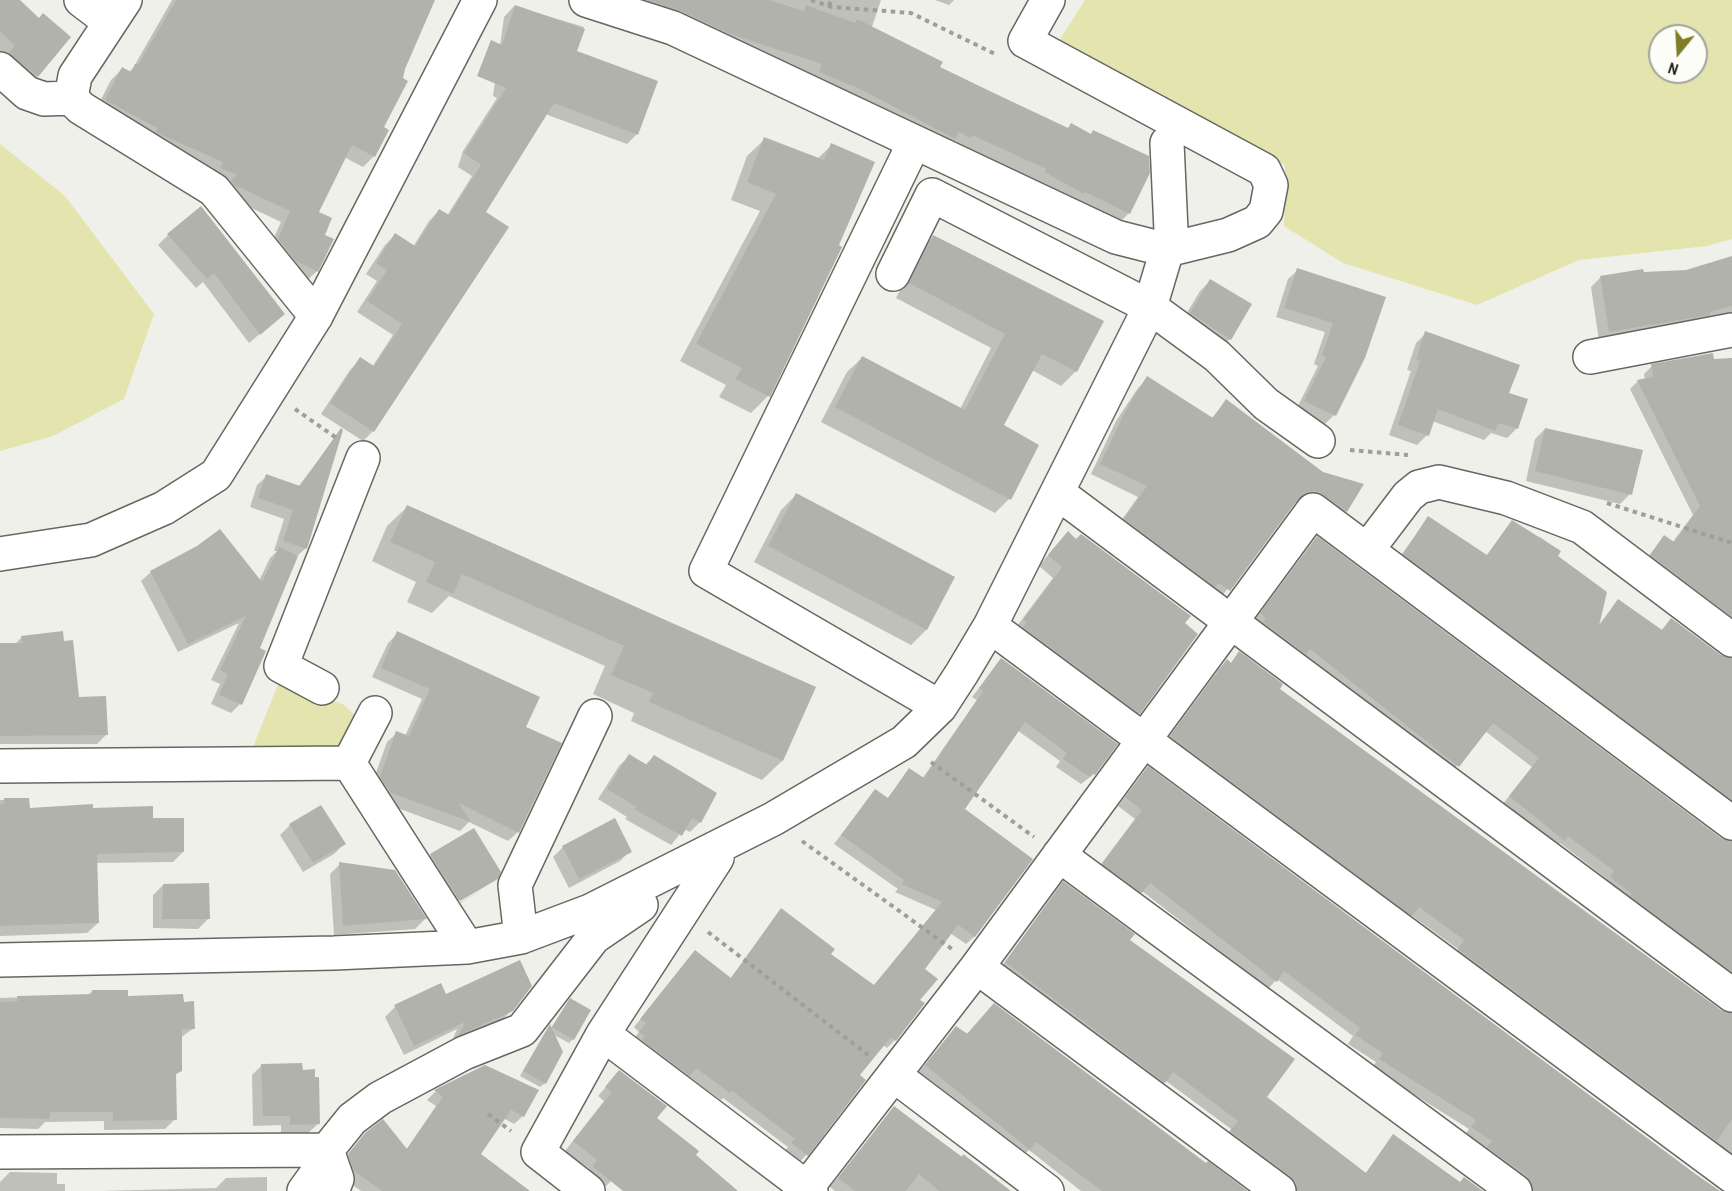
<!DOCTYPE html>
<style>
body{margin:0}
#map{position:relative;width:1732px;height:1191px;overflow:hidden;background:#f0f0ea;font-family:"Archivo Narrow",sans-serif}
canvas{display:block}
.north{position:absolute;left:1648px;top:24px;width:60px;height:60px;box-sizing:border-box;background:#fdfdf7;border:2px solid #a2a29e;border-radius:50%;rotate:198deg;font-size:16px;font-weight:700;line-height:24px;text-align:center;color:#1a1a18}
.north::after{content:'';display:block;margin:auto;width:21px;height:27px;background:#7f7d25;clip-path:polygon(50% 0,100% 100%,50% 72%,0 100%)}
</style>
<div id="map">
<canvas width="1732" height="1191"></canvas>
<div class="north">N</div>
</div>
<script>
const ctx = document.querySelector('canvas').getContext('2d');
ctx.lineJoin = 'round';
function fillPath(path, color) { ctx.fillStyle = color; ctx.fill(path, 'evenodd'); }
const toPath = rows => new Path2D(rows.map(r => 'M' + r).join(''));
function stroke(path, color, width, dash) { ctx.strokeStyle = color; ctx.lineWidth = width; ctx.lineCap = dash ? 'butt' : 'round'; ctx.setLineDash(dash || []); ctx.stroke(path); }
const green = toPath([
 [1085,0,1732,0,1732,239,1707,246,1579,260,1477,305,1343,263,1284,226,1285,165,1057,44],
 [1660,36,1696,36,1696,72,1660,72],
 [0,144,65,196,154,314,124,399,53,436,0,451],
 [281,677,344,705,362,722,345,755,251,752]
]);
const shadow = toPath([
 [0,0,18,0,37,76,27,86,0,51],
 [172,0,434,0,404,68,374,156,363,167,344,157,317,213,323,236,317,271,306,281,268,251,281,222,224,195,95,111,111,80,122,69,129,72,133,68],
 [615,0,881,0,872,27,938,68,1067,129,1090,135,1093,132,1129,213,1118,224,1034,184,1036,180,808,83,812,75,718,45],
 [935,0,954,0,949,5],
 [514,6,584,27,576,52,637,134,627,144,545,114,484,212,373,431,363,441,321,414,350,370,361,359,372,367,393,335,357,312,377,281,366,274,385,245,395,235,413,247,429,221,439,211,447,216,472,176,458,167,463,151,497,98,493,96,504,17],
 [765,139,817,159,832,145,837,246,840,248,768,396,751,413,719,397,726,385,680,361,760,211,731,200,747,156],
 [168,235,283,314,249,343,203,282,196,288,158,245],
 [933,237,1102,321,1076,371,1061,386,1032,370,1002,426,1009,499,995,513,821,422,847,372,862,358,960,409,991,348,896,298,919,252],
 [1732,258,1732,312,1599,341,1591,287,1601,277,1687,271],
 [1298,270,1364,358,1334,415,1325,424,1296,410,1318,366,1314,364,1325,332,1276,317,1288,279],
 [1210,281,1250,305,1230,339,1220,349,1181,323,1200,291],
 [1426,333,1508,394,1517,428,1507,438,1491,433,1484,440,1432,421,1427,435,1417,445,1389,435,1411,371,1407,370,1416,343],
 [1732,359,1732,630,1643,563,1664,537,1672,543,1693,515,1630,389,1638,381,1645,380,1644,374,1652,366],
 [1148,378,1211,419,1226,401,1322,473,1346,511,1336,521,1304,501,1293,503,1219,600,1115,529,1138,497,1091,474,1116,421,1138,388],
 [342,429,306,548,296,557,258,649,240,704,231,713,211,704,220,684,211,680,239,623,178,652,141,581,151,572,259,581,270,558,277,551,274,551,284,519,250,507,257,485,267,476,298,487],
 [1545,429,1630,494,1620,504,1526,481,1535,439],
 [796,495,953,577,926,630,911,645,754,562,781,510],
 [407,507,814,688,782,761,762,780,631,721,634,713,593,694,605,666,449,596,432,613,407,602,416,582,372,561,387,526],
 [1428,518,1486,556,1512,522,1537,539,1540,537,1559,551,1555,556,1597,627,1618,601,1661,631,1671,620,1720,656,1732,660,1732,813,1396,562],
 [1317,538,1720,839,1732,843,1732,985,1603,885,1607,879,1560,843,1555,848,1502,805,1532,767,1485,731,1450,774,1253,622],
 [1058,543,1183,623,1139,713,1129,723,1014,630,1053,578,1039,566],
 [398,633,524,727,518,832,508,841,469,822,460,831,381,802,371,787,387,742,397,733,405,736,422,699,372,677,388,643],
 [22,637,78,698,106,735,97,744,0,744,0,644,15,644],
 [1240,653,1278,689,1720,1011,1732,1015,1732,1166,1451,958,1458,949,1411,915,1403,923,1163,745,1219,669,1227,661,1230,664],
 [1001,660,1094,774,1081,784,1056,767,1060,761,1017,730,963,809,1031,859,974,937,966,944,950,933,923,969,895,1040,887,1048,883,1045,857,1075,806,1155,799,1163,784,1152,788,1147,723,1098,721,1100,688,1076,681,1083,632,1041,639,1032,634,1027,688,960,730,979,781,910,829,954,873,987,936,910,895,892,898,889,834,844,875,791,887,799,910,770,922,779,977,700,972,697],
 [629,756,645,765,654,756,700,822,690,832,684,829,671,845,625,819,627,817,598,799,619,766],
 [1148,768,1718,1191,1524,1191,1464,1136,1469,1129,1372,1068,1376,1062,1348,1044,1353,1036,1277,979,1268,989,1142,891,1133,900,1095,872,1135,819,1118,806],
 [28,799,28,810,91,810,152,819,183,852,173,862,96,863,98,923,87,933,0,936,0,800],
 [290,825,344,844,334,854,303,872,280,835],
 [473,830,496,878,453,904,454,906,488,886,449,910,421,865,431,855],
 [563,847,630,851,620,861,569,888,553,857],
 [340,864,425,919,415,929,334,935,330,874],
 [1063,883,1128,941,1265,1097,1365,1174,1394,1135,1459,1184,1481,1191,1288,1191,1223,1140,1231,1129,1166,1081,1156,1090,998,971],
 [163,885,208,919,198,929,153,928,153,895],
 [92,991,126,998,182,1003,194,1028,180,1038,180,1071,174,1076,175,1119,165,1129,104,1130,104,1121,45,1122,38,1129,0,1128,0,998,88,995],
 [446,996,512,1010,501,1021,451,1043,457,1029,404,1055,385,1017,395,1007],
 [566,1005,573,1039,569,1043,554,1035,545,1083,540,1087,520,1076,546,1031,551,1028],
 [956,1027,1206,1165,1245,1191,1081,1191,1029,1150,1021,1157,918,1073],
 [262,1065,319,1123,308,1133,281,1134,281,1125,253,1126,252,1075],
 [485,1066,523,1116,514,1124,503,1118,479,1154,528,1191,361,1191,346,1180,340,1163,366,1134,406,1150,436,1106,427,1100,435,1092],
 [619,1072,655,1119,736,1191,626,1191,612,1180,602,1190,584,1176,590,1169,565,1151,604,1101,598,1096],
 [894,1108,998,1183,991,1191,835,1191,830,1187],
 [10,1172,57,1173,57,1184,65,1184,65,1191,0,1191,0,1182],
 [267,1177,267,1191,100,1191,216,1188,226,1178]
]);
const building = toPath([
 [0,0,20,0,39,18,43,13,71,37,38,77,9,53,15,46,0,31],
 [176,0,435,0,405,69,403,78,408,81,384,127,389,130,375,157,352,145,319,212,332,218,325,235,334,239,318,272,296,261,278,239,290,211,234,185,231,181,237,175,220,168,223,162,159,134,155,132,157,128,105,100,122,67,131,72,135,64,138,65],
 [647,0,769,0,804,11,806,5,855,23,857,19,943,62,940,67,998,95,1068,128,1071,123,1091,134,1093,130,1149,156,1150,173,1130,214,1085,192,1084,194,1044,172,1046,169,972,135,971,138,959,132,955,139,862,90,819,72,822,64,730,34,681,11],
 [515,5,585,29,577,51,658,81,638,135,554,103,486,212,509,227,374,432,330,403,360,357,374,366,402,324,367,301,387,270,376,263,395,233,415,246,439,209,449,215,481,165,464,153,506,88,477,76,491,40,502,45],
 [764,137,824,160,831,143,875,162,839,245,842,247,770,397,735,379,742,368,696,344,776,194,747,182],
 [201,206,285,314,260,335,214,273,207,279,167,234],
 [933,235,1104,321,1077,372,1042,354,1004,425,1039,445,1011,500,835,407,862,356,965,410,1005,334,909,283],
 [1732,256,1732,306,1710,312,1710,315,1609,332,1600,276,1643,269,1644,272,1686,270],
 [1297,268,1386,297,1365,358,1336,416,1304,401,1326,357,1322,355,1333,323,1284,308],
 [1210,279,1252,304,1231,340,1190,313],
 [1425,331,1520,365,1509,393,1528,399,1518,429,1498,423,1495,431,1438,409,1429,436,1398,425,1420,361,1416,360],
 [1713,353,1714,359,1732,358,1732,617,1650,555,1664,535,1674,542,1700,506,1637,380,1653,377,1651,364],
 [1147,376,1213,418,1226,399,1323,472,1364,484,1347,512,1324,495,1315,491,1305,493,1298,499,1230,591,1219,583,1215,587,1124,519,1147,486,1100,464,1126,410],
 [341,428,343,430,307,549,283,541,293,510,258,498,266,474,300,486],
 [1545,428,1643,450,1632,495,1535,471],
 [796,493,955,577,927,630,768,546],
 [407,505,816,687,783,761,649,702,653,693,611,675,624,646,462,574,453,594,426,582,435,562,390,542],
 [1428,516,1487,555,1512,520,1515,522,1561,551,1558,556,1607,592,1599,626,1618,599,1662,630,1671,618,1721,655,1732,658,1732,800,1403,554],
 [220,529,262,582,279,547,298,556,260,648,266,651,242,705,219,695,228,674,220,670,246,616,188,644,150,571,197,546],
 [1068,531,1076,539,1081,534,1191,616,1185,623,1198,634,1140,714,1023,627,1027,622,1023,620,1062,567,1048,555],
 [1317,536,1721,838,1732,841,1732,972,1630,896,1632,894,1610,877,1614,871,1568,836,1565,841,1509,796,1539,758,1493,723,1459,767,1310,649,1306,654,1263,622,1266,618,1260,613],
 [63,631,64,641,73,640,79,697,106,696,108,735,0,736,0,643,22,643,21,636],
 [397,631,540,697,526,727,562,743,519,833,459,803,471,822,391,793,380,777,396,731,409,736,430,689,381,668],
 [1239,651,1283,684,1280,689,1721,1010,1732,1013,1732,1119,1717,1141,1458,949,1464,940,1419,907,1412,916,1170,736,1227,659,1231,663],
 [1001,658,1118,744,1095,775,1092,773,1090,777,1063,759,1067,753,1025,722,965,809,1033,859,975,937,958,925,925,969,938,979,920,1000,925,1003,896,1041,891,1037,860,1075,866,1080,808,1156,791,1143,795,1139,732,1091,730,1093,696,1068,690,1076,642,1040,645,1036,639,1032,646,1023,640,1019,695,950,731,978,781,908,835,949,831,954,874,985,942,902,902,884,904,880,841,835,875,789,888,798,909,768,924,778,983,691,979,688],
 [629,754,647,765,654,755,717,793,701,823,692,818,682,836,634,809,637,807,607,789],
 [1148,766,1694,1173,1720,1191,1533,1191,1527,1176,1487,1147,1492,1141,1471,1127,1476,1120,1379,1059,1383,1053,1355,1035,1360,1028,1284,971,1277,982,1150,883,1142,893,1102,864,1142,810,1125,797],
 [4,798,29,798,30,808,93,804,93,808,153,806,153,818,184,818,184,852,97,854,99,923,0,926,0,804,4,803],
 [321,805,346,844,313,863,289,824],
 [615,818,632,852,579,879,562,846],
 [474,828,501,872,498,879,460,901,430,854],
 [339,862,395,870,427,919,343,926],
 [1063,881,1135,934,1130,940,1295,1059,1267,1097,1366,1173,1393,1134,1460,1182,1464,1177,1483,1191,1297,1191,1296,1183,1290,1176,1230,1131,1238,1121,1173,1072,1165,1083,1005,962],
 [209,883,210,919,162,919,163,884],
 [520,960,532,986,513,1011,459,1035,465,1022,414,1046,394,1005,441,983,446,994],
 [92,990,128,990,128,996,183,994,184,1002,194,1001,195,1029,182,1029,182,1071,176,1074,177,1120,113,1121,113,1112,50,1112,50,1119,0,1118,0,1002,18,1001,17,996,92,994],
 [570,998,591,1010,574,1040,552,1027],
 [994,1003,1206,1163,1208,1161,1248,1191,1102,1191,1036,1142,1030,1150,925,1065,956,1026,967,1034],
 [550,1024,563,1052,546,1084,523,1071],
 [302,1063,303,1070,315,1069,315,1077,319,1077,320,1124,290,1125,290,1116,263,1116,261,1064],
 [485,1065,539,1090,524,1117,511,1110,481,1154,530,1191,382,1191,354,1171,348,1154,365,1133,383,1119,407,1149,443,1097,434,1090],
 [619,1070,667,1106,657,1118,699,1151,696,1155,738,1191,623,1191,592,1166,597,1160,573,1141,612,1092,605,1087],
 [894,1106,962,1157,963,1154,1011,1191,939,1191,919,1174,906,1191,855,1191,838,1178]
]);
const path = toPath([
 [811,0,832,7,911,13,995,54],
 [829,6,831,0],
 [295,409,338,439],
 [1350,450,1408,455],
 [1607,503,1732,543],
 [931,762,1034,837],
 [802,841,952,949],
 [708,932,868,1055],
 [488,1114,511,1131]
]);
const minor = toPath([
 [81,0,110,22],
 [125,0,75,76,71,98,81,108,214,190,316,316],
 [1048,0,1025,41,1264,170,1271,185,1266,211,1257,222,1228,235,1167,250,1171,231,1167,143],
 [0,69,27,93,44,99,71,98],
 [914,143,706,571,940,707],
 [893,274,932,195,1150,307,1217,356,1266,404,1318,441],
 [1590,357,1732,330],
 [1058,493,1732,995],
 [1367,550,1408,496,1419,487,1439,482,1506,498,1582,527,1732,640],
 [990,626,1732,1176],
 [322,688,281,666,363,458],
 [349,763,467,947],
 [349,763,375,713],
 [0,766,349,763],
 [1059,855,1515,1191],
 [521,937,515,885,595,716],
 [0,960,334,953,467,947,521,937,590,911,773,819,904,742,940,707,962,673,990,626,1150,307,1167,250,1116,237,673,28,586,0],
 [977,967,1279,1191],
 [603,1034,811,1191],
 [895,1076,1047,1191],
 [0,1152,327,1150],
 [304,1191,328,1158],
 [332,1191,337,1179,327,1150,352,1119,380,1098,464,1053,522,1030,594,937,641,905],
 [588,1191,538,1152,603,1034,717,858,712,850],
 [804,1191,977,967,1313,510,1732,823]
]);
const tertiary = toPath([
 [0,554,91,540,164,508,216,475,316,316,480,0]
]);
fillPath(green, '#e4e4ae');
fillPath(shadow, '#0003');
fillPath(building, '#b1b2ac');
stroke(minor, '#676762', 36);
stroke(tertiary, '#676762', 36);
stroke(path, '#9f9f9a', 4, [4.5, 4.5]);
stroke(minor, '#fff', 33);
stroke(tertiary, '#fff', 33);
</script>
